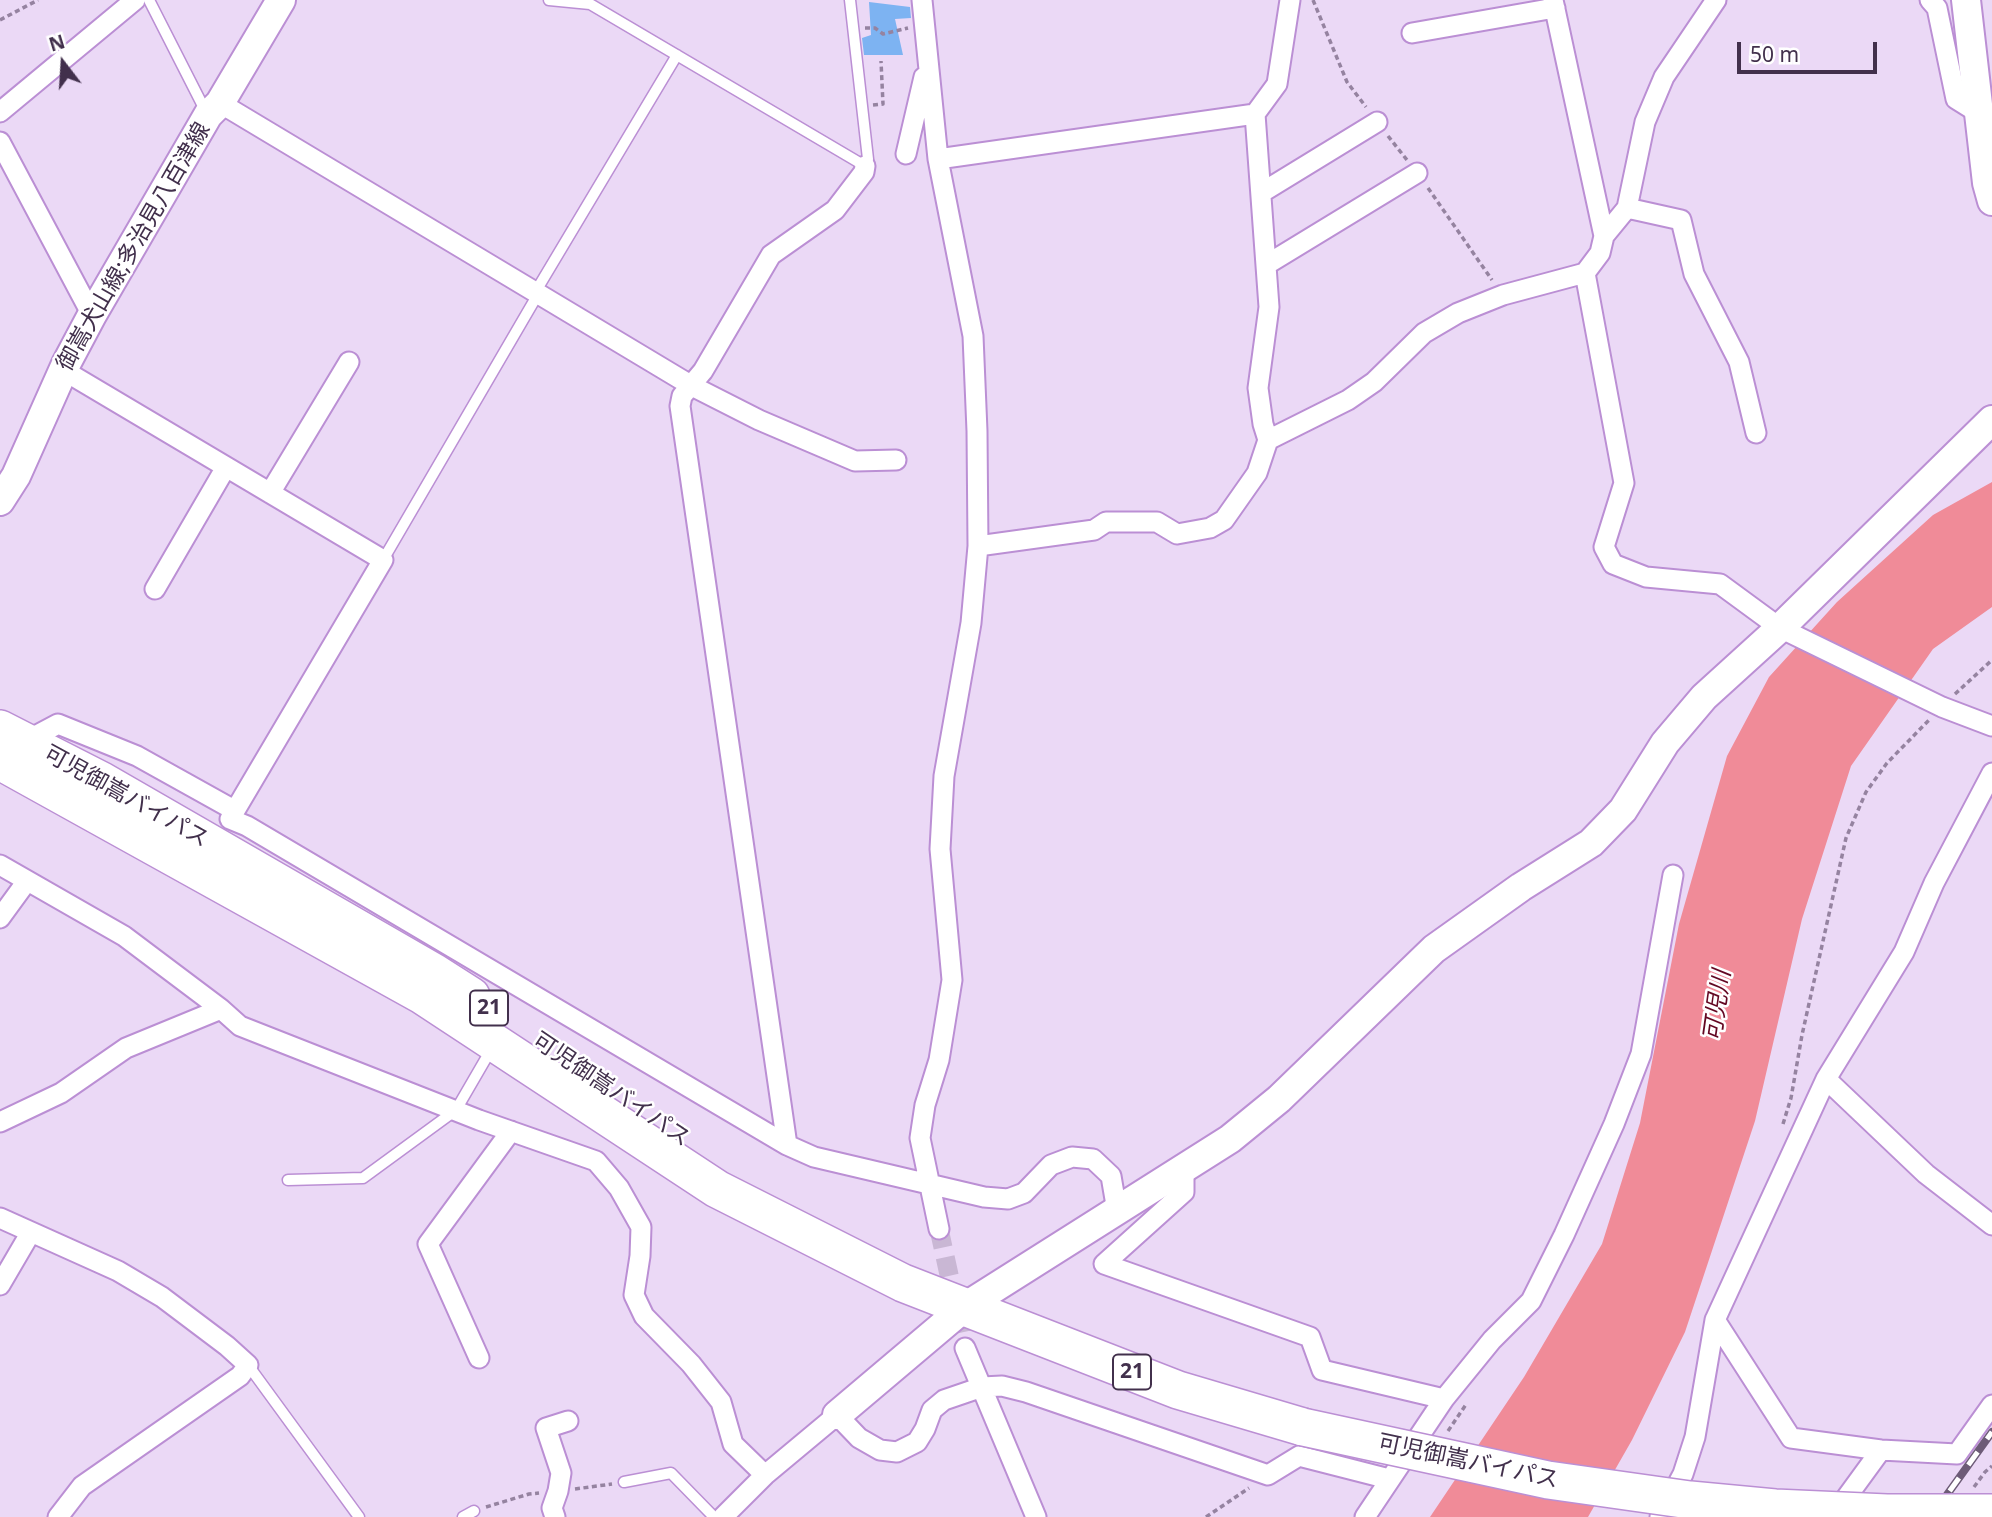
<!DOCTYPE html>
<meta charset="utf-8">
<style>
body{margin:0}
#map{position:relative;width:1992px;height:1517px;overflow:hidden;background:#ebd9f6;font-family:"Noto Sans",sans-serif}
canvas{display:block}
.north{position:absolute;left:28px;top:28px;width:70px;height:70px;-webkit-text-stroke:5px #fff;paint-order:stroke;rotate:343deg;font-size:19px;font-weight:700;line-height:28px;text-align:center;color:#42304c}
.north::after{content:'';display:block;margin:auto;width:24px;height:32px;background:#42304c;clip-path:polygon(50% 0,100% 100%,50% 72%,0 100%)}
.scale{position:absolute;left:1737px;top:42px;width:140px;height:32px;box-sizing:border-box;border:4px solid #42304c;border-top:0;padding-left:9px;font-size:21px;line-height:24px;white-space:nowrap;color:#42304c;-webkit-text-stroke:5px #fff;paint-order:stroke}
</style>
<div id="map">
<canvas width="1992" height="1517"></canvas>
<div class="north">N</div>
<div class="scale">50 m</div>
</div>
<script>
const ctx = document.querySelector('canvas').getContext('2d');
ctx.lineJoin = 'round';
function fillPath(path, color) { ctx.fillStyle = color; ctx.fill(path, 'evenodd'); }
const toPath = rows => new Path2D(rows.map(r => 'M' + r).join(''));
function stroke(path, color, width, dash) { ctx.strokeStyle = color; ctx.lineWidth = width; ctx.lineCap = dash ? 'butt' : 'round'; ctx.setLineDash(dash || []); ctx.stroke(path); }
function label(font, color, halo, rows, align = 'center') {
  ctx.font = font + ' "Noto Sans","Noto Sans JP",sans-serif'; ctx.lineWidth = 5; ctx.setLineDash([]); ctx.textBaseline = 'middle'; ctx.strokeStyle = halo; ctx.fillStyle = color; for (const [text, x, y, turn = 0] of rows) {
    ctx.save(); ctx.translate(x, y); ctx.rotate((+turn || 0) * Math.PI / 180); ctx.textAlign = isNaN(turn) ? turn : align; if (halo) ctx.strokeText(text, 0, 0); ctx.fillText(text, 0, 0); ctx.restore();
  }
}
const water = toPath([
 [1992,482,1992,607,1933,649,1851,766,1802,919,1755,1121,1685,1332,1632,1440,1588,1517,1430,1517,1524,1377,1602,1244,1640,1123,1679,924,1727,756,1769,677,1837,602,1933,515]
]);
const building = toPath([
 [869,2,910,7,911,18,895,19,903,55,864,55,862,38,871,35]
]);
const streetTunnel = toPath([
 [939,1229,965,1348]
]);
const path = toPath([
 [1313,0,1347,82,1366,107],
 [0,20,38,0],
 [865,28,875,28,883,34,908,28],
 [873,105,883,104,881,61],
 [1388,136,1407,160],
 [1428,188,1492,280],
 [1955,694,1992,660],
 [1783,1124,1791,1098,1802,1035,1846,838,1866,792,1887,763,1930,719],
 [1448,1431,1467,1403],
 [1974,1487,1985,1472,1992,1466],
 [575,1489,612,1484],
 [486,1507,529,1494,539,1493],
 [1206,1517,1249,1488]
]);
const lane = toPath([
 [149,0,206,112],
 [549,0,590,4,865,166,868,159,850,0],
 [383,560,534,301,536,291,677,55],
 [288,1180,363,1178,456,1110,492,1048],
 [248,1365,359,1517],
 [624,1482,671,1473,714,1517],
 [463,1517,474,1511]
]);
const street = toPath([
 [922,0,938,159,973,336,977,431,978,546,971,623,944,776,940,849,952,980,939,1060,925,1105,920,1138,939,1229],
 [1553,0,1604,236,1600,253,1585,273,1624,483,1604,547,1613,564,1646,577,1720,584,1780,628,1942,707,1992,726],
 [1930,0,1937,8,1956,99,1980,114],
 [1412,33,1555,8],
 [220,103,692,386,759,420,855,461,896,460],
 [0,112,135,0],
 [0,142,92,315],
 [906,154,924,77],
 [938,159,1255,114],
 [1261,193,1377,122],
 [1627,208,1681,220,1694,274,1739,362,1756,433],
 [1604,236,1627,208,1645,122,1664,77,1716,0],
 [1266,265,1417,173],
 [63,370,383,560,230,819,247,826,787,1145,814,1157,984,1197,1008,1199,1024,1193,1051,1165,1072,1157,1093,1159,1111,1176,1117,1211],
 [1268,440,1348,400,1374,382,1424,333,1458,313,1503,295,1585,273],
 [270,493,349,362],
 [978,546,1094,530,1106,522,1157,522,1177,534,1210,528,1224,520,1257,473,1268,440,1263,424,1258,388,1269,307,1255,114,1277,84,1290,0],
 [155,589,226,467],
 [26,741,58,724,137,756,234,810],
 [0,865,124,936,221,1009,240,1026,479,1120,596,1161,619,1188,641,1227,640,1256,634,1295,644,1316,691,1364,721,1402,733,1444,765,1475],
 [0,918,27,881],
 [1826,1079,1926,1174,1992,1225],
 [0,1122,61,1093,126,1048,221,1009],
 [787,1145,680,406,682,396,703,371,771,255,835,210,864,172,865,166],
 [1180,1172,1184,1178,1184,1192,1104,1264,1310,1337,1322,1370,1444,1399],
 [0,1218,118,1271,162,1297,227,1346,248,1365,240,1376,82,1486,58,1517],
 [0,1285,31,1232],
 [1715,1320,1791,1438,1881,1450,1957,1454,1992,1405],
 [965,1348,1036,1517],
 [479,1358,428,1244,511,1131],
 [1835,1513,1881,1450],
 [555,1517,552,1508,558,1491,561,1473,546,1428,568,1421],
 [723,1517,765,1475,837,1415,859,1438,880,1450,897,1452,917,1442,925,1429,932,1410,944,1400,982,1387,1002,1386,1026,1392,1268,1475,1299,1456,1389,1479],
 [1365,1517,1444,1399,1492,1340,1531,1301,1564,1235,1614,1124,1641,1054,1673,875],
 [1660,1517,1683,1474,1695,1437,1715,1320,1826,1079,1904,952,1934,883,1992,773]
]);
const secondary = toPath([
 [1966,0,1987,183,1992,201],
 [0,501,16,476,66,364,92,315,208,115,220,103,281,0],
 [837,1415,966,1306,1230,1139,1279,1099,1434,949,1521,887,1591,843,1623,810,1665,743,1704,697,1780,628,1992,420]
]);
const highway = toPath([
 [0,729,102,781,435,973,471,996],
 [0,761,422,995,717,1189,903,1283,1178,1390,1303,1427]
]);
const rail = toPath([
 [1931,1517,1992,1432]
]);
const highwayBridge = toPath([
 [1303,1427,1548,1480,1690,1500,1775,1508,1887,1513,1992,1513]
]);
const shields = [
 [489,1008,38],
 [1132,1372,38]
];
const shieldNames = [
 ["21",489,1008],
 ["21",1132,1372]
];
const streetNames = [
 ["御嵩犬山線;多治見八百津線",134,247,-60],
 ["可児御嵩バイパス",126,797,29],
 ["可児御嵩バイパス",611,1090,34],
 ["可児御嵩バイパス",1468,1462,12]
];
const waterNames = [
 ["可児川",1718,1006,-82]
];
fillPath(water, '#f08b98');
fillPath(building, '#7db3f2');
stroke(streetTunnel, '#c9b7d4', 19, [19, 10]);
stroke(lane, '#bb8fd4', 13);
stroke(street, '#bb8fd4', 23);
stroke(secondary, '#bb8fd4', 32);
stroke(highway, '#bb8fd4', 40);
stroke(path, '#9583a0', 3.5, [5, 3.5]);
stroke(lane, '#fff', 10);
stroke(street, '#fff', 19);
stroke(secondary, '#fff', 28);
stroke(highway, '#fff', 37);
stroke(rail, '#6d5b77', 8);
stroke(rail, '#fff', 5, [16]);
stroke(highwayBridge, '#bb8fd4', 40, []);
stroke(highwayBridge, '#fff', 37);
for (const [x, y, w] of shields) { const box = new Path2D(); box.roundRect(x - w / 2, y - 17.5, w, 35, 5); ctx.fillStyle = '#fff'; ctx.fill(box); stroke(box, '#42304c', 2); }
label('bold 21px', '#42304c', null, shieldNames);
label('23px', '#42304c', '#fff', streetNames);
label('italic 24px', '#630722', '#fff', waterNames);
</script>
